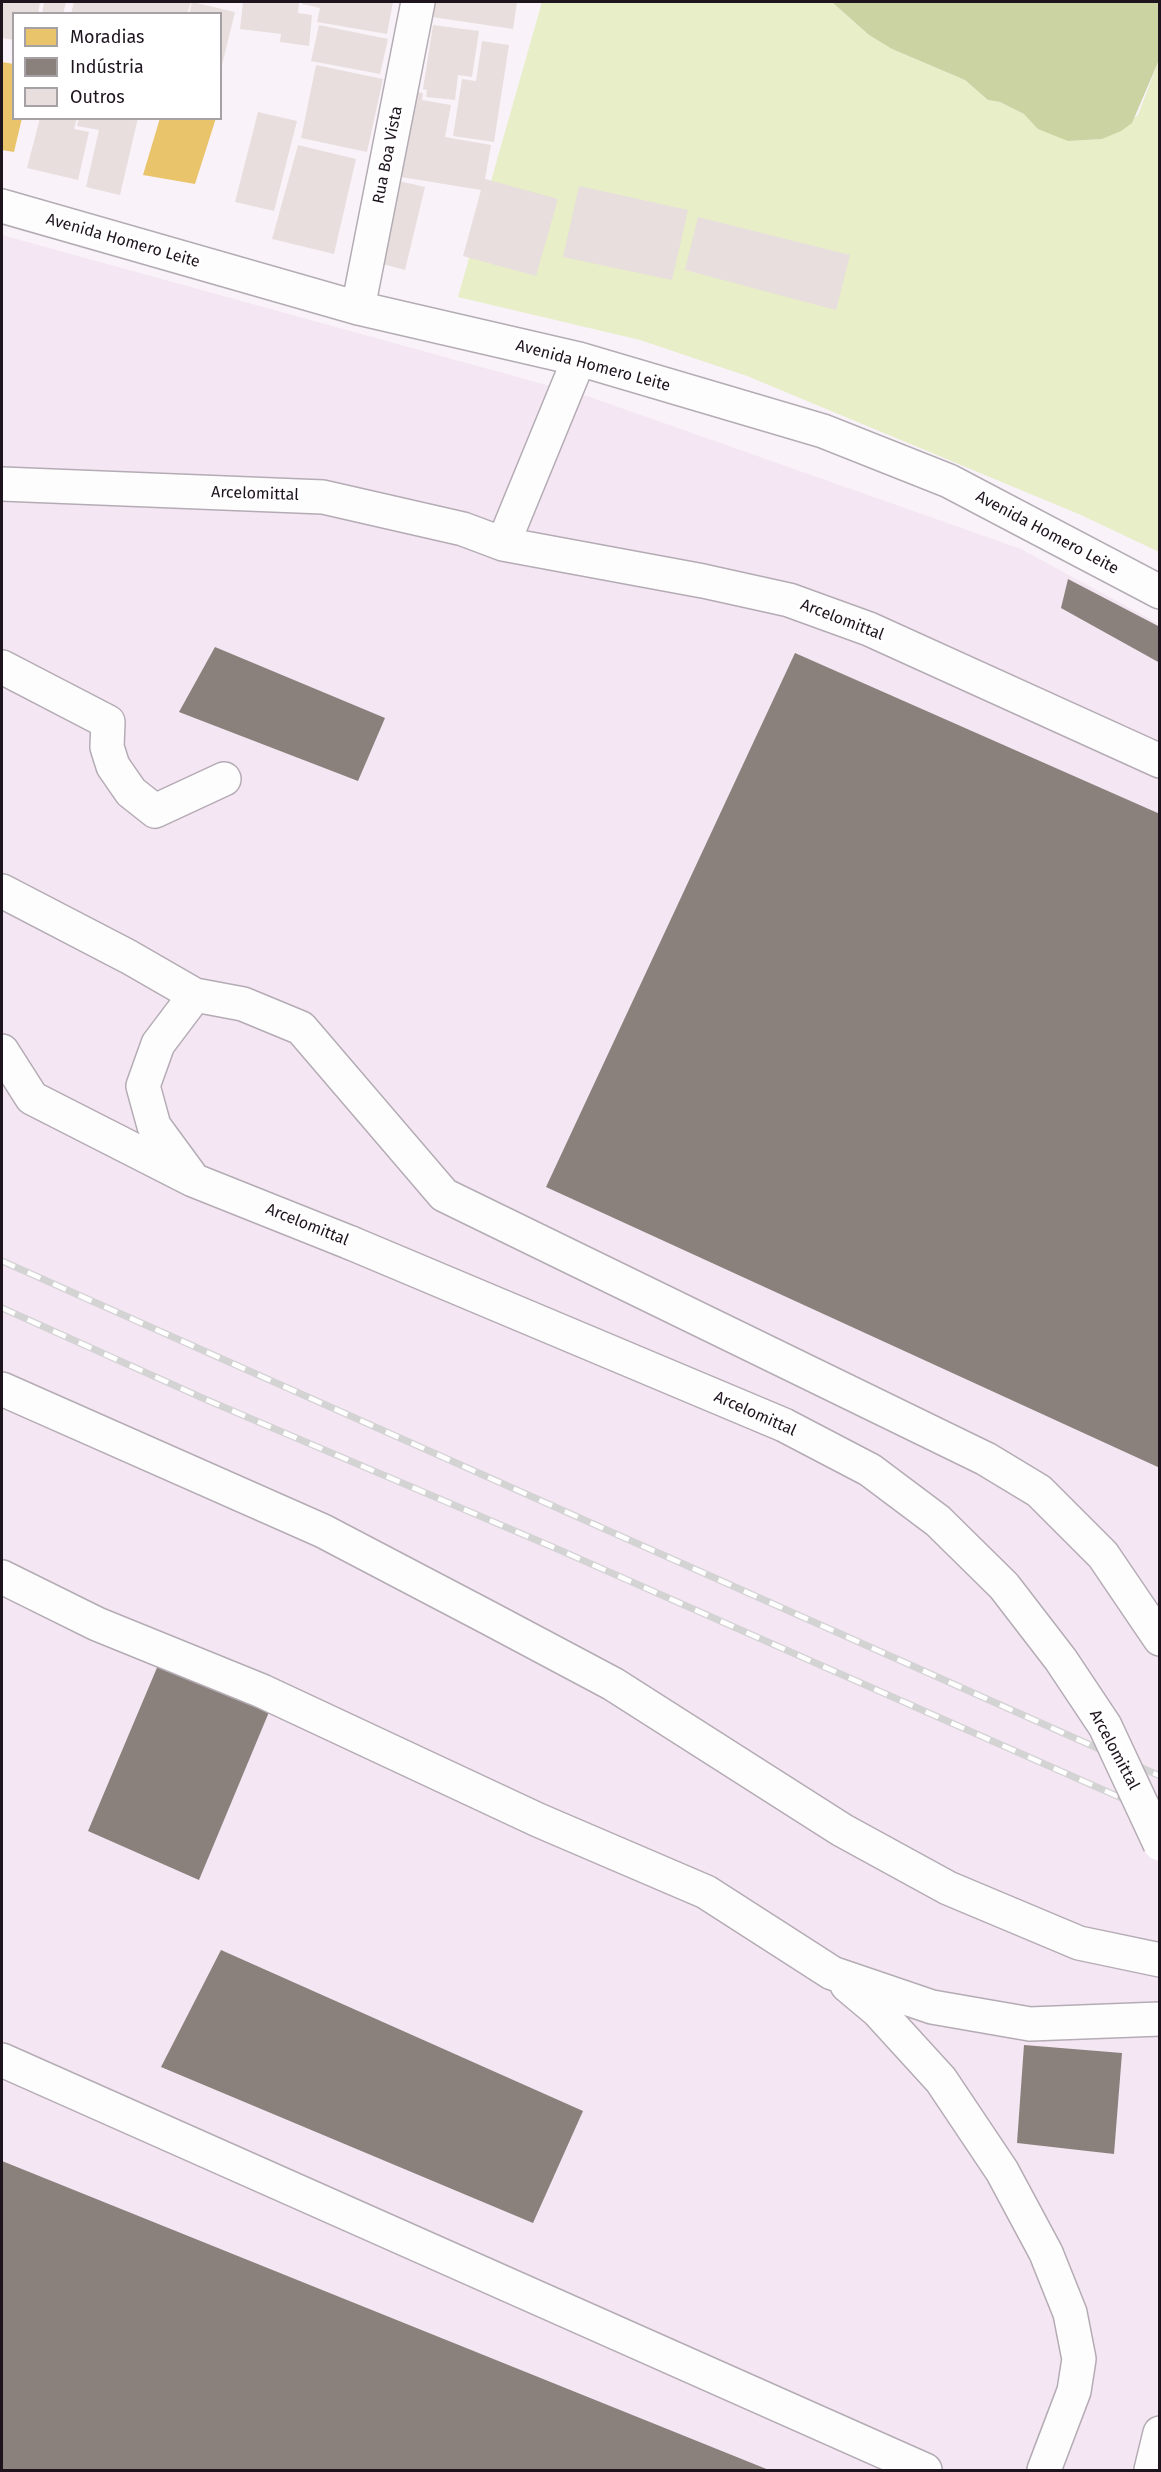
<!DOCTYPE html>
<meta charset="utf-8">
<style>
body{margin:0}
#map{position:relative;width:1161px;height:2472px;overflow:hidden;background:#f9f3f9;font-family:"Fira Sans",sans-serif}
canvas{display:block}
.frame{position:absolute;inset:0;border:3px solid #1e141e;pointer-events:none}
.legend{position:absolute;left:12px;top:12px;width:210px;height:108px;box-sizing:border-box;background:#fff;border:2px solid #a5a1a5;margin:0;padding:8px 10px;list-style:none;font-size:18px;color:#1e141e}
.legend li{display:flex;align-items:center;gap:12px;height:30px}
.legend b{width:30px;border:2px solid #a5a1a5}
</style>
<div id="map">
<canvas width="1161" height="2472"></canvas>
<div class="frame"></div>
<ul class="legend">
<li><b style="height:16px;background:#e9c46a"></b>Moradias</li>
<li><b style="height:16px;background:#8a817c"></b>Indústria</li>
<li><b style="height:16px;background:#e8dedd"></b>Outros</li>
</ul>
</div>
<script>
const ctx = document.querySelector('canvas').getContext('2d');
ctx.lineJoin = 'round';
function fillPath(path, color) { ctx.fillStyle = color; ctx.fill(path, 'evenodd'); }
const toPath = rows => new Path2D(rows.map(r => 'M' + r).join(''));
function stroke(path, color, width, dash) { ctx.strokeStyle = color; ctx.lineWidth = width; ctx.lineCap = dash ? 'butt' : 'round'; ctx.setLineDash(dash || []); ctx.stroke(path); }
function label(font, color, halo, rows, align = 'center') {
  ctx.font = font + ' "Fira Sans",sans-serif'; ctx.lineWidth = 6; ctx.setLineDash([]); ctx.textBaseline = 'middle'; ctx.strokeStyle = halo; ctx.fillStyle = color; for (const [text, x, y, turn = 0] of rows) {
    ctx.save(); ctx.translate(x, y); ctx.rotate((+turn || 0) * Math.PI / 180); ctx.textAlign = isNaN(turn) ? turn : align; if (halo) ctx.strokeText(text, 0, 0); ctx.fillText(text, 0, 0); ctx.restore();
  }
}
const industrial = toPath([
 [2,235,590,397,1021,549,1159,624,1159,2470,2,2470]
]);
const green = toPath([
 [542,2,832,2,869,35,892,49,965,80,988,100,1000,102,1024,114,1068,141,1102,139,1138,115,1159,60,1159,552,1081,515,747,376,640,340,458,297]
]);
const forest = toPath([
 [832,2,1159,2,1159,60,1132,123,1121,131,1102,139,1068,141,1038,129,1024,114,1000,102,988,100,965,80,892,49,869,35]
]);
const homes = toPath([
 [2,62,14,64,14,118,22,118,14,152,2,150],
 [160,118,216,118,195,184,143,175]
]);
const industry = toPath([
 [1068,579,1160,627,1160,663,1061,608],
 [215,647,385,718,358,781,179,712],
 [795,653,1160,814,1160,1468,546,1187],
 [159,1663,269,1712,199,1880,88,1831],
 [221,1950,583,2111,533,2223,161,2067],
 [1024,2045,1122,2053,1114,2154,1017,2143],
 [2,2161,769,2470,2,2470]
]);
const building = toPath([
 [2,2,40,2,38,14,14,14,14,40,2,38],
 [44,2,66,2,63,14,42,14],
 [74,2,191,2,187,14,71,14],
 [192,2,235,12,221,69,220,14,189,14],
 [243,2,299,2,298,13,312,15,309,46,280,42,281,34,240,29],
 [303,2,393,2,387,34,317,22,320,8,302,4],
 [434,2,517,2,513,29,432,17],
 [319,25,388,39,380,74,311,61],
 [433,25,479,31,472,77,458,75,455,100,426,97,427,90,423,89],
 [482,41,509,45,494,142,453,136,462,79,476,81],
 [316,65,383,79,367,152,301,138],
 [407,91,423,93,422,100,451,105,445,137,491,145,485,179,558,199,536,276,463,256,481,190,401,177,412,109],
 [258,112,297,121,274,211,235,202],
 [40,118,77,118,74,129,89,132,78,180,27,168],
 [79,118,138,118,120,195,86,187,99,130,77,126],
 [298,145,356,159,334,254,272,239],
 [399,181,425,187,405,270,379,263],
 [579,186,688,210,672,280,563,257],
 [698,217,850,255,836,310,685,270]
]);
const minor = toPath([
 [2,206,358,308,579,359,823,431,949,481,1160,592],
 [358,308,418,2],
 [2,484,323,497,463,529,503,544,579,359],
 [503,544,703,581,789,600,869,629,1160,761],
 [2,667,108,722,107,747,113,766,131,792,155,811,224,779],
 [2,891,129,957,195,995,243,1004,301,1028,444,1195,986,1459,1039,1491,1103,1555,1160,1639],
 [2,1051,32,1098,193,1180,351,1243],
 [190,1175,154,1126,143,1086,158,1044,195,995],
 [2,1389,323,1531,487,1617,613,1684,842,1830,948,1888,1079,1943,1160,1960],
 [2,1577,97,1624,262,1691,538,1820,706,1892,832,1973,932,2007,1030,2024,1160,2019],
 [847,1985,878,2011,941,2080,1002,2171,1046,2253,1070,2313,1079,2359,1074,2391,1044,2470],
 [2,2060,925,2470],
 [1151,2470,1160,2433]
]);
const rail = toPath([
 [2,1261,1160,1776],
 [2,1308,207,1400,555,1548,1160,1815]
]);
const minorBridge = toPath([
 [351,1243,784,1425,870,1470,938,1521,1004,1586,1061,1660,1105,1726,1160,1844]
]);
const streetNames = [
 ["Rua Boa Vista",388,155,-79],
 ["Avenida Homero Leite",123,241,16],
 ["Avenida Homero Leite",593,366,15],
 ["Arcelomittal",255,494,2],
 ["Avenida Homero Leite",1047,533,28],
 ["Arcelomittal",842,620,21],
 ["Arcelomittal",307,1225,22],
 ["Arcelomittal",755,1414,24],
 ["Arcelomittal",1114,1750,62]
];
fillPath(industrial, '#f4e6f2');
fillPath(green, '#e7eec8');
fillPath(forest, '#cbd3a2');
fillPath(homes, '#e9c46a');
fillPath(industry, '#8a817c');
fillPath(building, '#e8dedd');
stroke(minor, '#b4acb4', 36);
stroke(minor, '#fefdfe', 33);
stroke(rail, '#d4d3d4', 7);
stroke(rail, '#fff', 4.5, [14]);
stroke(minorBridge, '#b4acb4', 36, []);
stroke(minorBridge, '#fefdfe', 33);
label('16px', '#1e141e', '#fff', streetNames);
</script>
